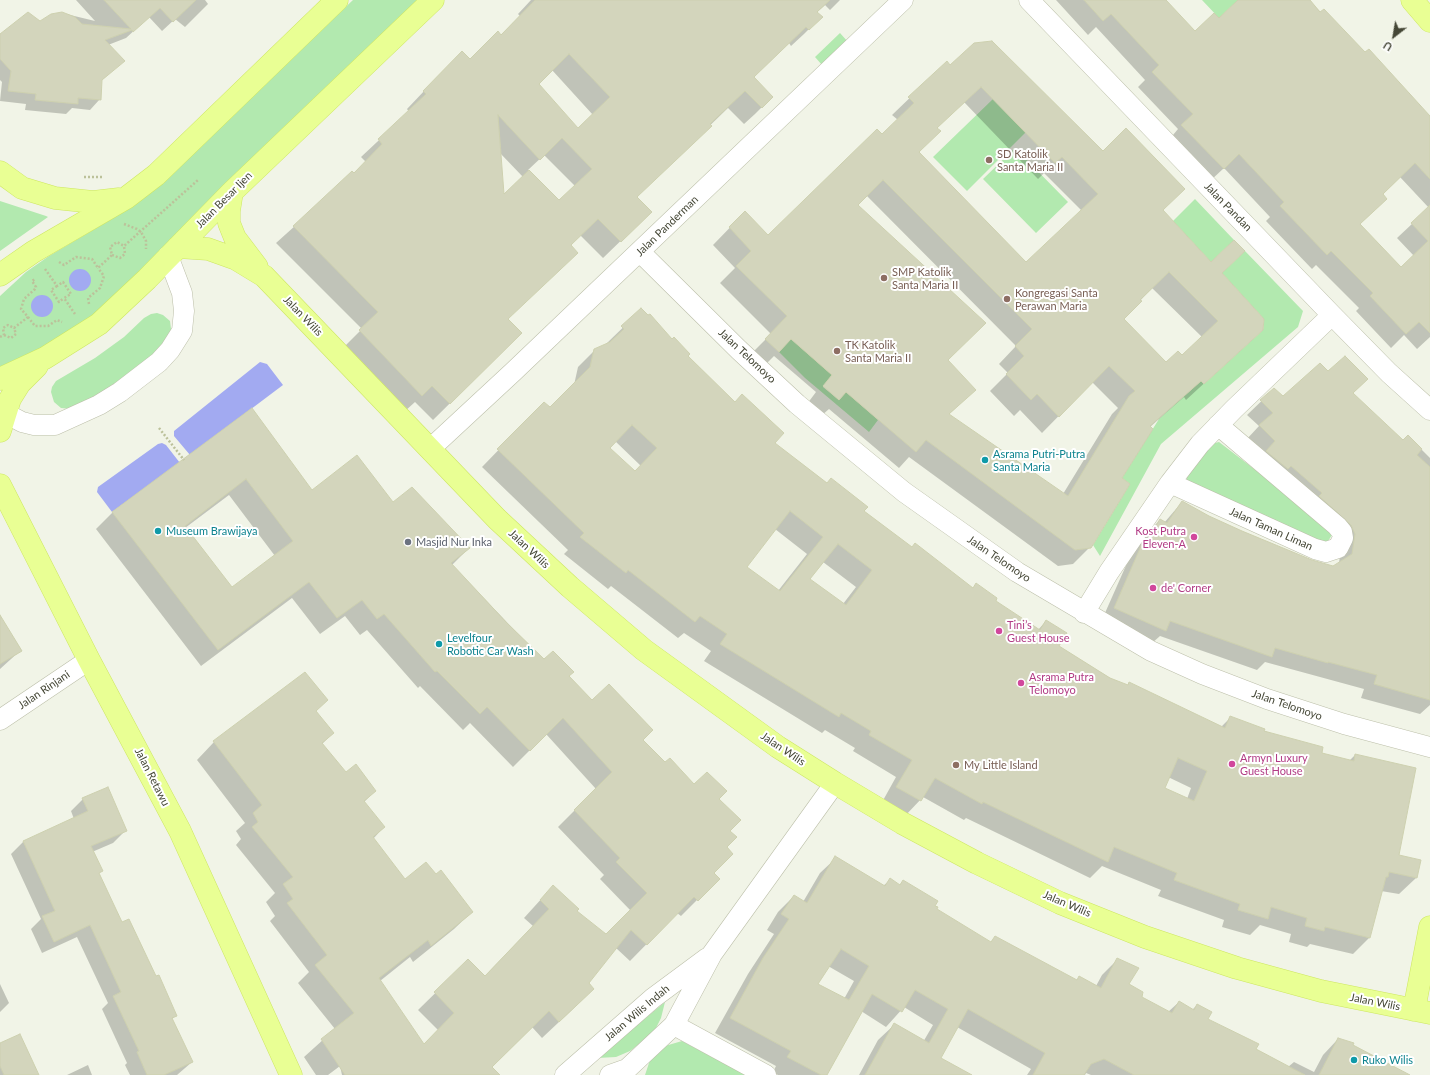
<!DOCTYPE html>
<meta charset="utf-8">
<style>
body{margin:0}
#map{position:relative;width:1430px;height:1075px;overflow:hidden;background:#f1f4e7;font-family:Lato,sans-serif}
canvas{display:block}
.north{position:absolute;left:1374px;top:16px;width:40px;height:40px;-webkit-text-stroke:3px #fff;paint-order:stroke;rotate:211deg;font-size:11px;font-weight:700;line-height:16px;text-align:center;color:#454736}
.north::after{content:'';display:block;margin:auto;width:14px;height:18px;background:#454736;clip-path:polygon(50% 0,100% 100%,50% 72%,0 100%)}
</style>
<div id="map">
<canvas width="1430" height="1075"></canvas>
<div class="north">U</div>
</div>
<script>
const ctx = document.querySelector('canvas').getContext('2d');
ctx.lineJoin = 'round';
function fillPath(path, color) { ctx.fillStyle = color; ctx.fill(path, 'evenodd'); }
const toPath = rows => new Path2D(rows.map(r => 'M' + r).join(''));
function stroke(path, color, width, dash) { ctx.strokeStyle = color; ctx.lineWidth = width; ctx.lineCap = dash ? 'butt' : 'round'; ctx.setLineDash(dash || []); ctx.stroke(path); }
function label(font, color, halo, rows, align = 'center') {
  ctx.font = font + ' Lato,sans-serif'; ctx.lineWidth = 4; ctx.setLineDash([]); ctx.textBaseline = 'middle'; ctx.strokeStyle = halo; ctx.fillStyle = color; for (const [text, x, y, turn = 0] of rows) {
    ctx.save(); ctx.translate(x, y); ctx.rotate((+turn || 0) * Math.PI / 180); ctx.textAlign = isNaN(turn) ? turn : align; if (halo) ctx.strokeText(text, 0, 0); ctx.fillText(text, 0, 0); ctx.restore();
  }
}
const green = toPath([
 [353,0,421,0,90,320,0,372,0,296,26,272,49,256,120,214,157,186],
 [1202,0,1238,0,1219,18],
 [840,33,848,42,822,65,815,57],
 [993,99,1026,132,967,191,933,157],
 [1015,148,1068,202,1036,233,983,179],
 [1195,199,1234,240,1211,262,1173,221],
 [0,201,46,216,48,217,0,251],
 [1245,251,1303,311,1298,327,1161,444,1100,556,1093,545,1130,484,1122,478,1159,419,1201,381,1204,384,1263,330,1264,319,1222,273],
 [157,313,163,315,170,321,171,329,170,335,157,351,123,380,71,409,61,408,54,402,51,392,52,387,56,381,95,358,124,337,144,318,151,314],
 [791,339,832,375,823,387,839,400,846,392,878,420,869,432,805,378,779,352],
 [1219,442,1331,528,1333,533,1327,543,1322,545,1187,480,1187,477,1211,444],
 [665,1002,661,1018,655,1030,647,1038,630,1051,616,1057,597,1058],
 [682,1041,746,1075,645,1075,650,1060,665,1046]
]);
const water = toPath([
 '69 280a11 11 0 1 1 22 0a11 11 0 1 1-22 0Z',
 '31 306a11 11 0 1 1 22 0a11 11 0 1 1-22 0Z',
 [260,362,267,364,283,385,190,455,174,436,174,431],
 [162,443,166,445,180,463,112,512,97,492,98,487,158,444]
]);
const shadow = toPath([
 [76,0,205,0,208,4,185,27,175,19,162,31,149,17,126,38,108,45,123,61,101,81,100,99,90,110,72,108,66,114,25,110,26,104,0,101,2,82,0,80,0,35,40,23,62,13,95,21],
 [531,0,840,0,830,10,825,5,817,12,821,17,804,34,791,46,789,43,753,77,772,97,755,114,744,124,728,108,636,197,633,229,603,258,580,235,570,246,507,319,521,333,433,420,415,402,404,412,343,348,362,329,276,243,366,162,361,157,409,112,407,109,445,69,470,60,501,36,520,16,518,14],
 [552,70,593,115,578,129,537,84],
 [500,153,523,177,503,196],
 [544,155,575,186,559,202,528,170],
 [1056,0,1165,0,1195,32,1219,20,1240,0,1308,0,1430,117,1430,337,1417,349,1404,335,1391,348,1356,311,1359,308,1316,265,1312,269,1266,221,1270,217,1224,168,1209,182,1168,141,1178,129,1138,87,1145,80,1096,27,1088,35],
 [1400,177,1429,208,1397,238,1414,256,1401,269,1359,225,1386,199,1382,195],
 [974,44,1162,211,1221,274,1262,330,1186,400,1184,397,1150,427,1121,478,1090,547,1073,564,1058,566,909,457,899,468,829,409,821,416,807,404,816,392,774,356,762,368,749,356,771,334,720,283,735,268,713,245,745,212,768,237,882,136,898,120,892,115,946,63,950,66],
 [964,102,1038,179,1044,173,1082,211,1026,263,918,152,936,128],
 [866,195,1016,346,999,364,1008,373,990,391,1014,416,1020,410,1042,433,1092,382,1118,408,1112,414,1063,494,948,415,975,390,947,360,856,205],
 [1152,288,1202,337,1182,356,1166,363,1123,319],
 [641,310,774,443,912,548,972,589,976,585,994,601,1038,630,1046,621,1058,646,1110,678,1127,686,1129,683,1221,727,1231,717,1321,754,1349,761,1355,755,1398,856,1416,878,1399,894,1381,891,1369,938,1353,954,1310,944,1307,947,1289,942,1291,934,1260,925,1250,935,1222,927,1224,920,1158,896,1161,890,1102,866,1090,878,966,818,964,820,923,797,904,817,881,804,896,777,853,751,855,748,825,730,822,733,704,661,711,651,684,633,678,638,611,586,608,589,564,554,568,550,482,467,544,403,550,409,574,385,578,367,595,350,607,345,606,344],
 [615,441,641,466,635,472,608,448],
 [775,529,807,554,778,591,745,567],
 [823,562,856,587,843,604,808,580],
 [1168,777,1191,788,1187,799,1163,789],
 [1328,372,1367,379,1352,394,1403,441,1408,436,1430,458,1430,705,1420,714,1361,698,1364,689,1265,662,1257,670,1160,636,1151,644,1101,622,1128,561,1146,534,1160,520,1164,523,1182,502,1208,517,1312,561,1334,567,1339,563,1341,548,1337,538,1246,440,1259,426,1247,415,1274,389,1283,398],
 [252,410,312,491,392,503,469,548,452,565,544,661,567,676,592,702,642,740,665,763,694,786,718,799,729,831,725,848,702,895,681,916,677,913,630,961,616,948,588,983,593,989,576,1006,542,1038,532,1027,484,1075,342,1075,340,1066,328,1075,316,1075,304,1057,335,1029,298,983,309,972,270,921,275,916,266,902,275,893,236,845,241,839,236,831,245,823,197,760,214,742,315,711,333,733,322,744,346,773,375,791,364,802,384,827,373,839,404,880,472,912,454,929,413,962,410,957,380,981,413,1056,438,1030,418,1010,468,961,484,977,533,926,524,918,553,886,576,911,606,936,631,911,600,879,604,875,558,827,596,789,546,734,513,767,470,723,463,730,420,686,418,688,367,630,360,635,345,616,320,634,292,598,201,666,96,529,112,513],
 [229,495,275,556,232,589,185,528],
 [0,617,21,650,0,669],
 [83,799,125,831,113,843,92,852,98,874,122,924,156,977,176,1015,172,1019,192,1062,177,1075,130,1075,125,1065,127,1063,102,1009,108,1003,77,937,42,953,31,929,41,919,11,854,23,842,74,819,71,811],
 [836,858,883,886,890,880,899,885,904,881,935,909,990,943,995,937,1076,981,1080,977,1096,986,1102,975,1118,959,1128,985,1140,997,1168,1012,1179,1002,1192,1010,1197,1005,1207,1019,1254,1050,1288,1067,1294,1062,1314,1072,1323,1055,1338,1039,1408,1075,1091,1075,1086,1073,1085,1075,1027,1075,1031,1069,957,1027,934,1057,966,1075,859,1075,878,1040,894,1025,919,1049,933,1025,904,1007,886,1027,861,1011,826,1075,778,1075,773,1072,776,1066,715,1033,748,974,774,934,767,930,778,912,794,896,803,902,820,873],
 [828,966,854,981,844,999,817,984],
 [0,984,9,1003,0,1012],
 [0,1044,38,1075,0,1075],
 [88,1065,92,1075,67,1075]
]);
const building = toPath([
 [104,0,196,0,173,22,160,8,133,32,132,30,105,40,125,61,102,80,101,100,78,98,78,104,35,100,36,94,8,91,11,71,0,59,0,34,28,12,40,21,51,14,62,12,75,17,82,24,131,29,104,0],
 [535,0,830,0,817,12,823,17,809,30,806,27,754,77,773,97,762,108,745,91,710,124,712,126,637,197,652,212,621,242,598,219,571,245,578,253,508,319,522,333,450,404,432,386,422,396,359,330,378,312,293,226,352,171,354,173,382,144,378,139,426,94,423,91,462,51,470,59,498,31,501,35,535,0],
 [569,54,610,97,578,128,539,84,569,54],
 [498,115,540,160,562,138,592,169,559,200,529,170,504,194,498,115],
 [1084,0,1166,0,1195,31,1214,13,1219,18,1238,0,1310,0,1320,12,1324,9,1365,52,1369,49,1430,116,1430,179,1415,163,1383,194,1387,199,1360,224,1401,267,1428,241,1411,223,1430,205,1430,333,1419,322,1406,334,1370,296,1373,293,1331,251,1327,255,1280,206,1284,202,1239,154,1224,169,1181,125,1193,114,1152,72,1159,65,1111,14,1103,21,1084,0],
 [992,41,1103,151,1126,128,1185,189,1163,210,1211,262,1234,240,1245,251,1222,273,1264,319,1263,330,1204,384,1201,381,1150,426,1153,429,1122,478,1130,484,1091,548,1075,550,926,440,916,452,846,392,839,400,823,386,832,375,791,339,779,352,765,339,787,316,736,266,751,251,729,227,745,211,768,235,877,129,882,134,914,103,908,97,947,61,950,65,974,43,992,41],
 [981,87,1055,163,1062,157,1098,194,1026,262,919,152,941,131,937,128,981,87],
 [883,180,1032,329,1015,346,1024,356,1006,374,1031,400,1037,394,1059,417,1109,366,1135,391,1129,396,1068,496,949,414,976,390,948,360,986,323,858,205,883,180],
 [1169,272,1218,321,1182,355,1178,351,1166,362,1124,319,1142,301,1140,300,1169,272],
 [641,308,648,315,650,314,672,339,674,337,690,354,688,356,735,402,742,394,784,433,775,443,827,483,831,478,868,507,864,511,912,547,915,543,973,588,976,583,997,598,996,601,1040,630,1046,620,1067,633,1059,646,1110,678,1128,685,1129,682,1225,728,1230,716,1265,729,1264,731,1323,747,1322,753,1354,761,1355,754,1416,768,1399,855,1421,860,1417,878,1389,872,1388,877,1386,877,1370,938,1325,927,1324,931,1305,926,1307,918,1271,907,1268,919,1238,910,1240,904,1174,880,1177,873,1114,847,1108,862,983,802,982,804,935,778,921,801,896,787,912,760,869,735,871,731,841,713,839,717,720,644,727,634,700,616,695,622,628,570,626,573,580,537,584,533,497,449,544,402,550,407,590,367,594,349,610,342,624,329,621,326,641,308],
 [632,425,657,448,635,471,610,448,632,425],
 [790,511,823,537,780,591,747,567,790,511],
 [838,544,872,570,846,605,810,579,838,544],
 [1178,758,1207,771,1194,801,1165,788,1178,758],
 [1345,356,1368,379,1353,393,1403,440,1408,435,1422,449,1417,455,1430,467,1430,700,1374,684,1377,675,1328,662,1328,663,1275,648,1272,657,1170,621,1166,631,1114,608,1141,546,1144,542,1145,543,1160,519,1167,523,1182,501,1209,516,1242,531,1312,560,1333,566,1352,554,1355,534,1351,525,1319,496,1322,493,1291,466,1288,469,1266,451,1275,441,1259,425,1273,413,1260,400,1274,388,1283,396,1320,363,1328,371,1345,356],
 [252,408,312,490,357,455,393,502,412,487,470,548,451,563,507,623,544,659,553,651,574,672,569,676,592,700,609,684,653,730,643,740,665,762,670,758,694,784,707,772,727,791,719,799,741,820,730,831,737,837,727,847,733,854,714,873,720,879,698,901,694,897,647,945,631,930,589,983,594,989,559,1022,549,1011,492,1067,500,1075,345,1075,321,1039,354,1013,315,965,327,955,287,903,293,899,283,884,293,877,252,827,258,822,253,813,262,805,213,741,305,672,328,700,316,711,334,733,322,743,346,772,356,764,376,791,364,801,385,827,373,837,405,879,426,862,436,874,441,870,473,912,431,946,428,940,379,978,424,1044,454,1013,434,992,468,959,485,976,549,909,540,900,553,885,579,909,577,911,606,934,647,893,616,862,620,858,574,810,612,772,563,718,530,751,487,707,480,714,437,671,435,672,384,614,377,619,362,600,337,618,309,582,218,650,112,512,252,408],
 [246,479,293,541,232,587,185,526,246,479],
 [0,615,22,651,0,664,0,615],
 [108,787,127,831,91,846,103,871,99,873,122,922,129,919,156,976,159,975,177,1016,172,1018,193,1062,164,1075,147,1075,137,1052,139,1051,113,996,121,992,90,925,54,942,42,916,55,911,23,841,88,811,82,798,108,787],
 [835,856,885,886,890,878,900,885,903,880,938,901,935,906,938,907,937,909,991,942,995,936,1077,980,1079,976,1101,988,1117,958,1139,968,1129,984,1143,992,1142,997,1172,1013,1179,1001,1194,1010,1197,1004,1212,1012,1208,1019,1259,1044,1256,1049,1305,1075,1134,1075,1104,1059,1091,1064,1084,1075,1033,1075,1045,1053,968,1009,941,1058,972,1075,865,1075,894,1023,929,1043,948,1009,915,990,902,1012,872,994,827,1075,821,1075,787,1057,791,1051,730,1018,763,958,789,919,781,914,794,895,807,903,835,856],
 [841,949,869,966,849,1000,818,984,841,949],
 [20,1034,39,1075,4,1075,0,1066,0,1043,20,1034],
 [1338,1038,1354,1043,1353,1045,1410,1075,1319,1075,1338,1038]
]);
const path = toPath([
 [84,177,103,177],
 [124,224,137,229,141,232,146,241,146,249],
 [112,255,120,258,125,254,124,246],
 [59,262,64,265,76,257,92,259,98,268,112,255,110,247,117,242,124,246,198,180],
 [45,269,57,286,63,282,71,294,64,298,75,314],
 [57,286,51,290,59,302,64,298],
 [89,304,88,298,100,288,104,276,98,268],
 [28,317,35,326,48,326,57,320,62,322],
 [4,335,11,338,16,334,14,328],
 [0,337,4,335,3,328,8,325,14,328,28,317,21,309,24,299,35,289,36,287,32,281,35,279],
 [159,428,184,460]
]);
const minor = toPath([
 [1029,0,1332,315,1389,373,1430,410],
 [640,252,739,350,797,404,904,492,1017,572,1151,651,1202,674,1267,699,1344,724,1430,747],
 [5,413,22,422,34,425,55,425,99,405,120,392,159,362,170,350,182,331,184,311,182,293,168,256],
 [430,449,513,372,903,0],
 [1170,483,1315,549,1326,552,1338,548,1343,538,1342,532,1337,526,1218,425],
 [1084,613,1109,572,1144,521,1170,483,1200,444,1234,409,1332,315],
 [0,720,89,660],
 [674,1025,766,1075],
 [565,1075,653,998,707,958],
 [610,1075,627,1069,674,1025,712,954,835,783]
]);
const major = toPath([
 [1412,0,1430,21],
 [0,172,22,188,55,198,93,202,119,199],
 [232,192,229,211,229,223,235,238,257,267],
 [178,247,208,249,236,259,264,276,497,519,570,587,644,650,778,747,835,783,902,823,977,863,1060,903,1145,937,1237,968,1321,991,1430,1013],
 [0,275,33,252,126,198,156,175,337,0],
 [0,379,45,358,99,324,147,279,232,192,433,0],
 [0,431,10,399,20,383,37,366],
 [0,485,89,660,180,831,291,1075],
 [1414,1010,1430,927]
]);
const markers = [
 [989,160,4,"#8d6e63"],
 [884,278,4,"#8d6e63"],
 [1007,299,4,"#8d6e63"],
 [837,351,4,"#8d6e63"],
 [985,460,4,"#0f9aa8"],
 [158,531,4,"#0f9aa8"],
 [1194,537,4,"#d1479c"],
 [408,542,4,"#6b7280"],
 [1153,588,4,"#d1479c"],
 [999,631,4,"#d1479c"],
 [439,644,4,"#0f9aa8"],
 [1021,683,4,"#d1479c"],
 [1232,764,4,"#d1479c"],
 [956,765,4,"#8d6e63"],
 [1354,1060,4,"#0f9aa8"]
];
const educationNames = [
 ["SD Katolik",997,154],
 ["Santa Maria II",997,167],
 ["SMP Katolik",892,272],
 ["Santa Maria II",892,285],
 ["Kongregasi Santa",1015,293],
 ["Perawan Maria",1015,306],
 ["TK Katolik",845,345],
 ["Santa Maria II",845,358],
 ["My Little Island",964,765]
];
const streetNames = [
 ["Jalan Besar Ijen",224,200,-45],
 ["Jalan Pandan",1228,207,46],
 ["Jalan Panderman",667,226,-44],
 ["Jalan Wilis",303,316,46],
 ["Jalan Telomoyo",747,356,43],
 ["Jalan Taman Liman",1271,529,24],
 ["Jalan Wilis",529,549,43],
 ["Jalan Telomoyo",999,559,34],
 ["Jalan Rinjani",44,690,-34],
 ["Jalan Telomoyo",1287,705,19],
 ["Jalan Wilis",783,749,34],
 ["Jalan Retawu",152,777,63],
 ["Jalan Wilis",1067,904,23],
 ["Jalan Wilis",1375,1002,11],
 ["Jalan Wilis Indah",637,1013,-40]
];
const cultureNames = [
 ["Asrama Putri-Putra",993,454],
 ["Santa Maria",993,467],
 ["Museum Brawijaya",166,531],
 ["Levelfour",447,638],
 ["Robotic Car Wash",447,651],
 ["Ruko Wilis",1362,1060]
];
const hotelNames = [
 ["Kost Putra",1186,531,"right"],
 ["Eleven-A",1186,544,"right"],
 ["de' Corner",1161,588],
 ["Tini’s",1007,625],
 ["Guest House",1007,638],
 ["Asrama Putra",1029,677],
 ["Telomoyo",1029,690],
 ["Armyn Luxury",1240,758],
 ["Guest House",1240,771]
];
const worshipNames = [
 ["Masjid Nur Inka",416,542]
];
fillPath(green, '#b2e9af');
fillPath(water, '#a2aaf1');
fillPath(shadow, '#0003');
fillPath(building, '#d3d5bc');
stroke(building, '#cdd0af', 1);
stroke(minor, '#bcbfa9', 21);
stroke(major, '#cde662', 23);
stroke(path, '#bcc19a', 2.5, [2, 2]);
stroke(minor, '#fff', 20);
stroke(major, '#e9ff94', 22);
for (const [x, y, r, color] of markers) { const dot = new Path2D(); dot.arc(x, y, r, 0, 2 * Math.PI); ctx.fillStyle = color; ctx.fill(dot); stroke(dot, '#fff', 1.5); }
label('11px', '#785e54', '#fff', educationNames, 'left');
label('11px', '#454736', '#fff', streetNames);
label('11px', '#0d838f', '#fff', cultureNames, 'left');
label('11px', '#b23c85', '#fff', hotelNames, 'left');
label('11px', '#5b616d', '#fff', worshipNames, 'left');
</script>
